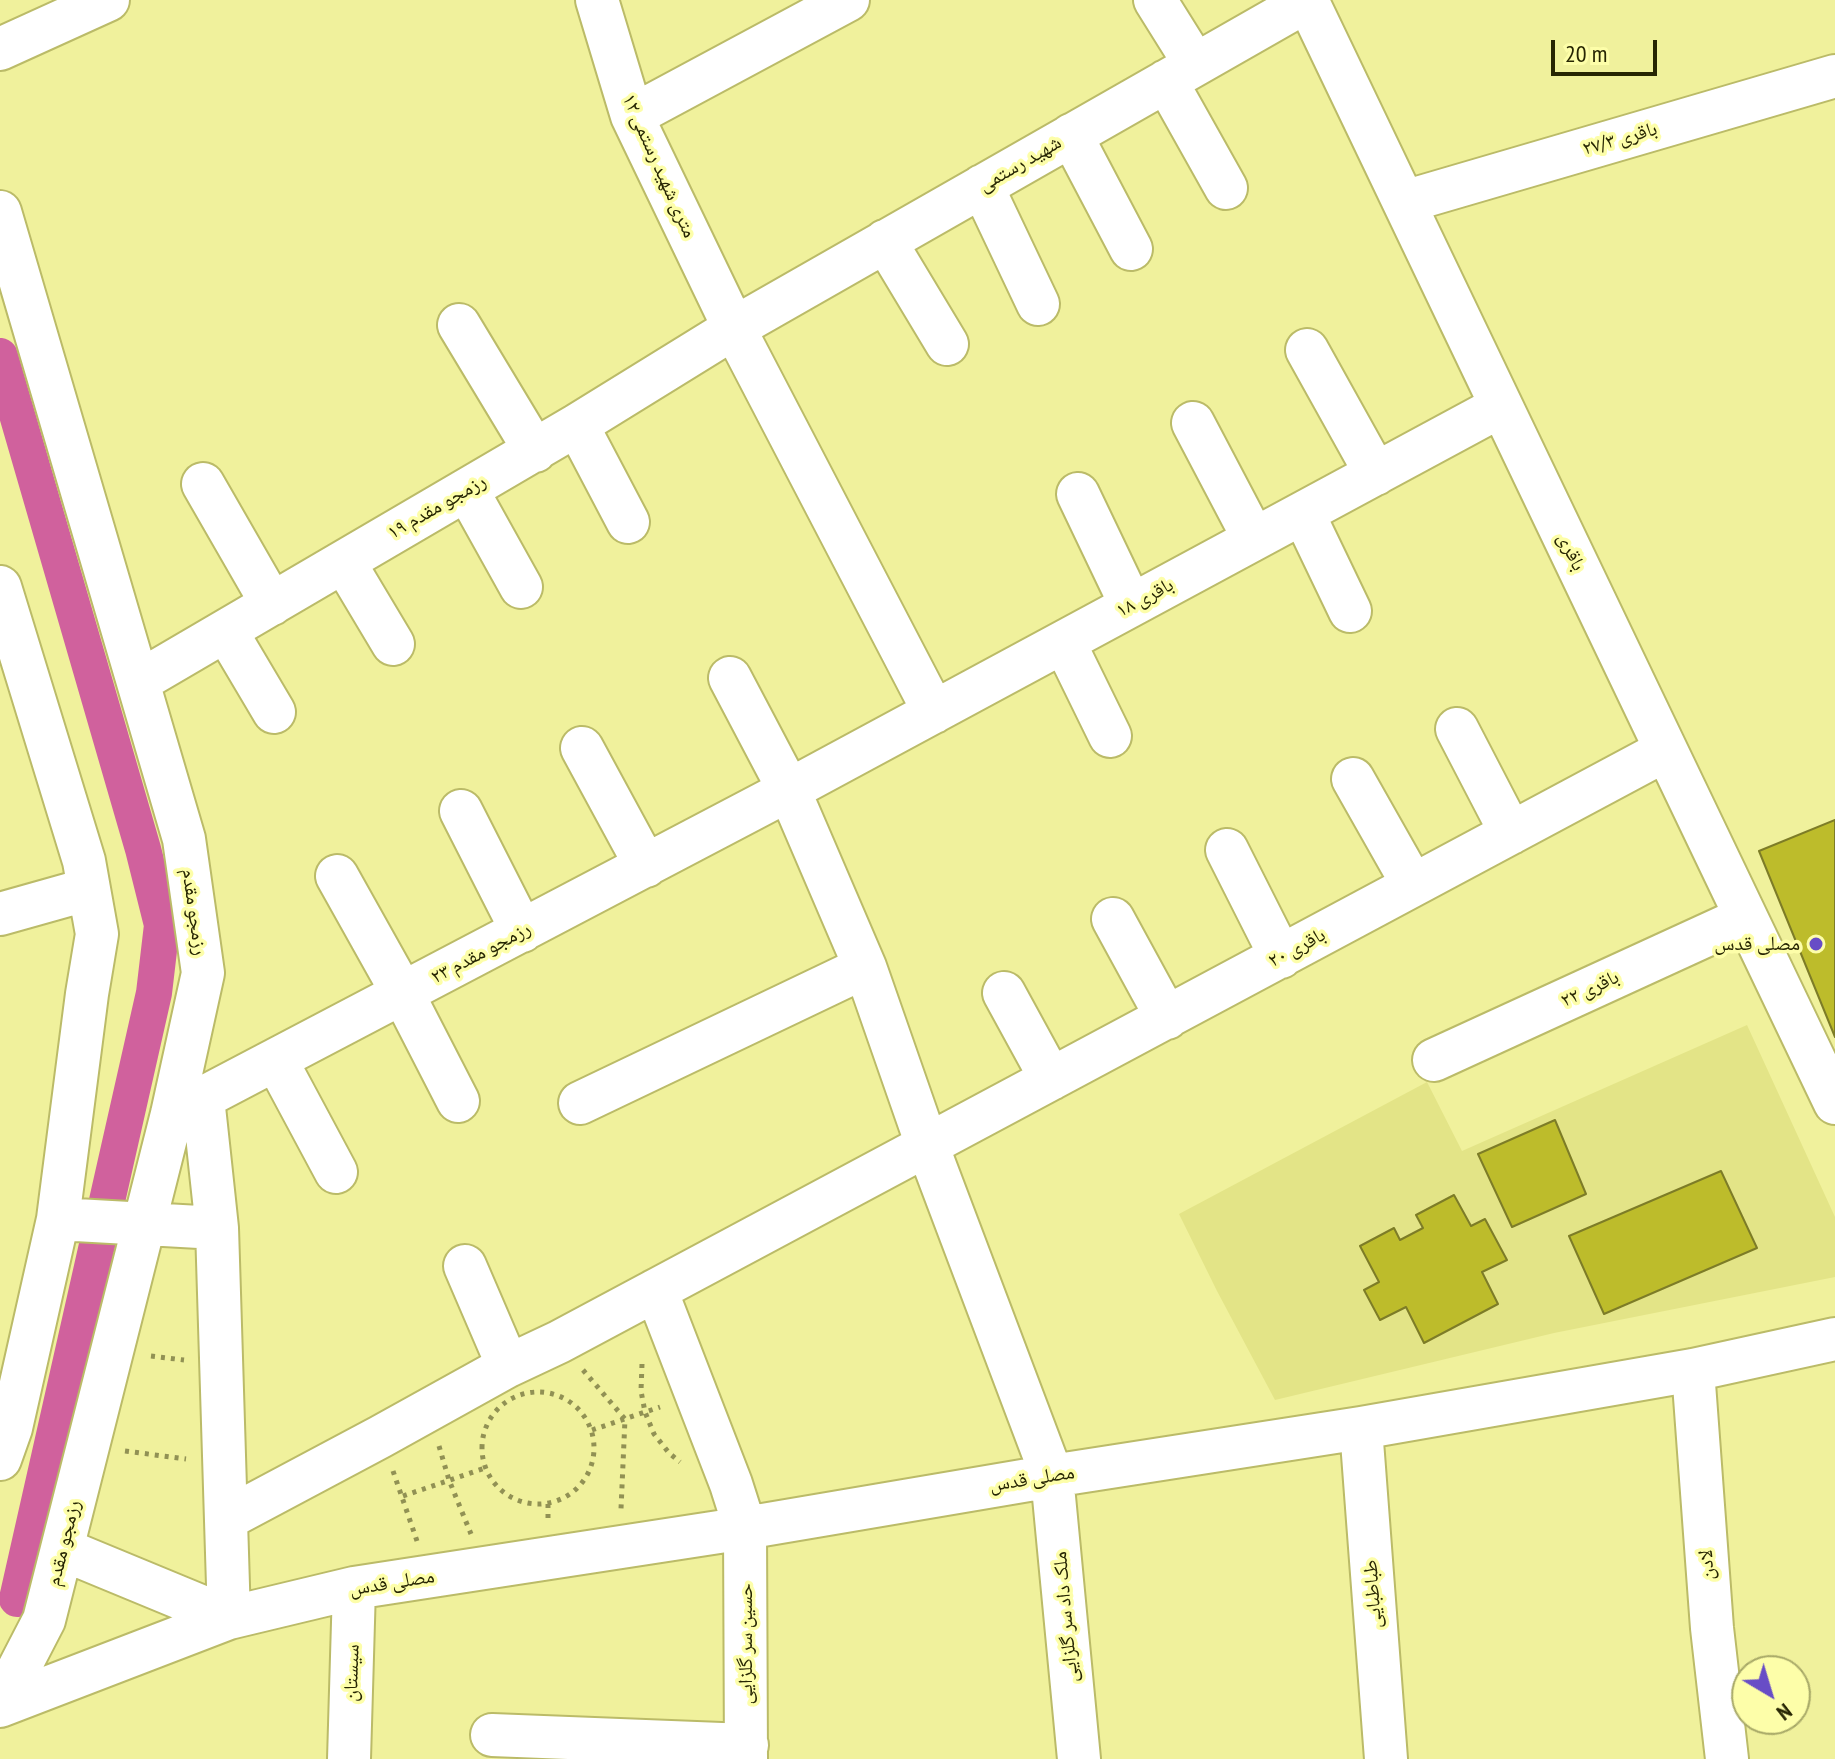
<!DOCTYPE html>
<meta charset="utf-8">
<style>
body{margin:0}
#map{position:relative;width:1835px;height:1759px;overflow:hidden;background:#f0f19c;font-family:"PT Sans Narrow",sans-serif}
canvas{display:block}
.north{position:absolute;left:1731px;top:1655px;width:80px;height:80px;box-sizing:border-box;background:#fdfea9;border:2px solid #a7a867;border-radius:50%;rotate:142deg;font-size:22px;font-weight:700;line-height:32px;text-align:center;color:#272603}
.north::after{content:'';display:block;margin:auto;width:28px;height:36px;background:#684dc6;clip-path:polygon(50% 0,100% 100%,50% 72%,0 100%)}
.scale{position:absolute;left:1551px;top:40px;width:106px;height:36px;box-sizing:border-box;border:4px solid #272603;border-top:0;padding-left:10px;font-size:24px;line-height:28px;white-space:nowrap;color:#272603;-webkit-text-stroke:6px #fdfea9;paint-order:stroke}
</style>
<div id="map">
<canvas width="1835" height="1759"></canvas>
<div class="north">N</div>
<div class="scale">20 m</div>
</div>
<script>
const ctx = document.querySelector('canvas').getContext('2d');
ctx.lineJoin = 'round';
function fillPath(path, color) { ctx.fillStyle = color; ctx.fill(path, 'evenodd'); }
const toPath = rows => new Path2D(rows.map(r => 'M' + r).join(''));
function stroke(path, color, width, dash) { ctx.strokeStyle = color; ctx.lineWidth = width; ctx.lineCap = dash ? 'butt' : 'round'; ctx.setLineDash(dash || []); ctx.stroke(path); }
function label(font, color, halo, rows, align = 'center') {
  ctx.font = font + ' "PT Sans Narrow","Noto Naskh Arabic",sans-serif'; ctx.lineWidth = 7; ctx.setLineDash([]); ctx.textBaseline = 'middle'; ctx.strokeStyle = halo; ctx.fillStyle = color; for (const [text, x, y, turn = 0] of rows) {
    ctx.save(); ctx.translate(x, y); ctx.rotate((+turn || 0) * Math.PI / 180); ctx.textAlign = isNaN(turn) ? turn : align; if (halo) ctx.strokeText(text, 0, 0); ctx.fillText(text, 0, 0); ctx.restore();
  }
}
const built = toPath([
 [1747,1025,1835,1217,1835,1277,1554,1333,1275,1400,1217,1291,1179,1214,1427,1082,1462,1151]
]);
const canal = toPath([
 [0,356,143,849,162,925,154,993,17,1599]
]);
const building = toPath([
 [1835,820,1835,1037,1759,851,1835,820],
 [1555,1120,1586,1194,1512,1227,1478,1154,1555,1120],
 [1721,1171,1757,1248,1604,1314,1569,1236,1721,1171],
 [1454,1195,1471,1226,1485,1219,1507,1260,1482,1272,1498,1304,1424,1343,1406,1307,1380,1320,1364,1290,1379,1282,1360,1246,1394,1228,1400,1240,1423,1228,1416,1215,1454,1195]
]);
const path = toPath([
 [151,1356,184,1360],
 [642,1364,641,1391,645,1412,654,1434,669,1453,680,1462],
 [583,1370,625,1419,621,1509],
 '482 1448a56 56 0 1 1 112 0a56 56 0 1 1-112 0Z',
 [592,1430,660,1407],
 [439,1446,449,1480,471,1534],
 [125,1451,186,1459],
 [393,1471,417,1541],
 [403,1496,485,1468],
 [548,1504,548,1523]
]);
const minor = toPath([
 [597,0,632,116,734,328,934,712],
 [1155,0,1195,64],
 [1307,0,1835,1103],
 [0,49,108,0],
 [1166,81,1226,188],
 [632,116,848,0],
 [1071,135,1131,249],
 [982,186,1038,304],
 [1404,202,1835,76],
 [0,212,184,839,203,973,172,1114,44,1620,0,1705],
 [885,241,947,344],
 [459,325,535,451],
 [1307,350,1376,474],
 [1193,423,1254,539],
 [577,425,628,522],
 [203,484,272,604],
 [467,490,521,587],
 [1078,494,1131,605],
 [1303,513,1350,611],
 [344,562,393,644],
 [0,587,84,861,97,934,87,994,58,1219,11,1428,0,1459],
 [226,631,274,712],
 [1064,642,1110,736],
 [730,678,789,790,865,967,927,1145,1052,1476,1079,1759],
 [138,682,577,425,734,328,1307,1],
 [1457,729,1511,833],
 [582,748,646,866],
 [1353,779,1413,885],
 [461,811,522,931],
 [1227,850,1281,957],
 [337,876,403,994,458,1101],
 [0,914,89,889],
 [1113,919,1167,1018],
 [1004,993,1051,1079],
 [276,1060,336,1172],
 [1434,1060,1746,917],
 [203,1098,217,1228,229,1618],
 [580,1103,865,967],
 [172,1114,789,790,1501,406],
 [58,1219,217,1228],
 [465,1266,508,1366],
 [656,1290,731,1484,745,1528,746,1759],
 [1693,1370,1712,1628,1727,1759],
 [1361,1428,1386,1759],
 [226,1519,380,1437,508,1366,559,1342,1666,750],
 [62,1549,229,1618],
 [0,1706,229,1618,354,1588,745,1528,1052,1476,1361,1428,1693,1370,1835,1339],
 [492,1735,747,1745],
 [349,1759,354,1588]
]);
const markers = [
 [1816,944,8,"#684dc6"]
];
const streetNames = [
 ["باقری ۲۷/۳",1620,139,-16],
 ["شهید رستمی",1020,164,-30],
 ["۱۲ متری شهید رستمی",659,166,66],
 ["رزمجو مقدم ۱۹",437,507,-30],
 ["باقری",1571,552,64],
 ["باقری ۱۸",1145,598,-28],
 ["رزمجو مقدم",194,912,82],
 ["باقری ۲۰",1297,948,-28],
 ["رزمجو مقدم ۲۳",481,953,-28],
 ["باقری ۲۲",1590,989,-25],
 ["مصلی قدس",1032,1479,-9],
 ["رزمجو مقدم",64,1543,-76],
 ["لادن",1707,1565,-94],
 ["مصلی قدس",392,1583,-9],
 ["طباطبایی",1373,1594,-94],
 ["ملک داد سر گلزایی",1066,1617,-95],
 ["حسین سر گلزایی",746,1644,-90],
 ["سیستان",352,1673,-88]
];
const poiNames = [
 ["مصلی قدس",1800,944]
];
fillPath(built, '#e3e487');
stroke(canal, '#d0619d', 36);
fillPath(building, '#bdbc2b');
stroke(building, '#7d7c27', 2);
stroke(minor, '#bbbb68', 46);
stroke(path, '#919154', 5, [4, 6]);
stroke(minor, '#fff', 42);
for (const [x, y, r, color] of markers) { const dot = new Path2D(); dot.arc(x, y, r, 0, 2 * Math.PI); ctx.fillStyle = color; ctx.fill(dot); stroke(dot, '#fdfea9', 3); }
label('20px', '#272603', '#fdfea9', streetNames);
label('20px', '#272603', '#fdfea9', poiNames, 'right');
</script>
